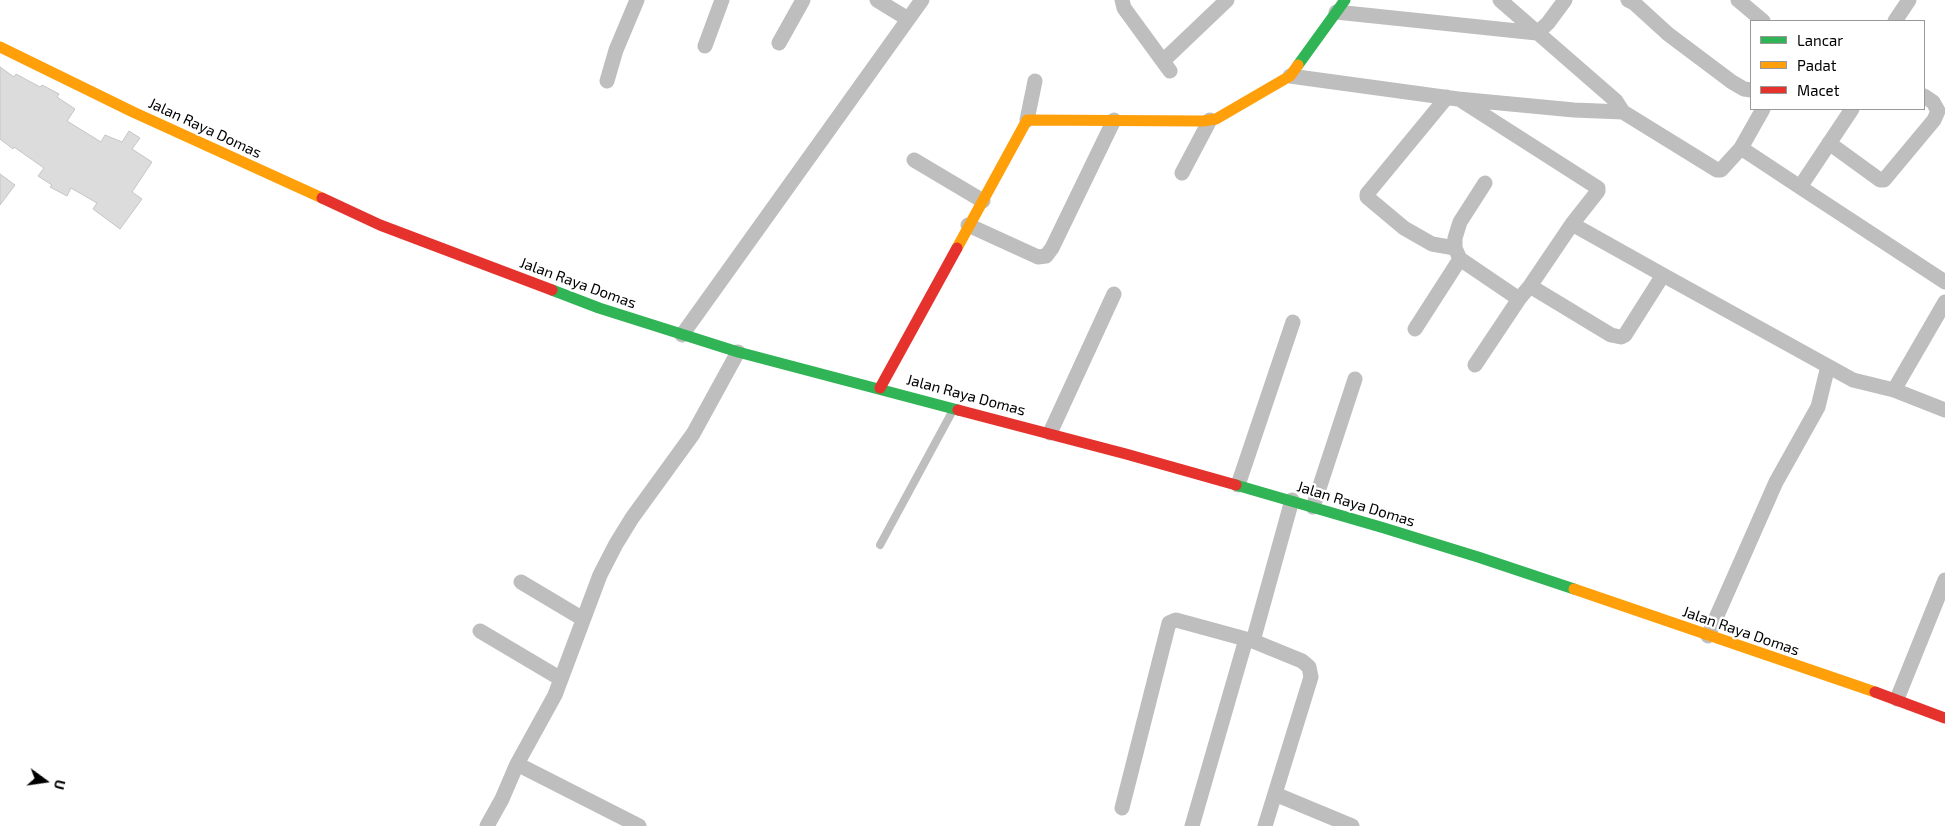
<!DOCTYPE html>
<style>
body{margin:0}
#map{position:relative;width:1945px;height:826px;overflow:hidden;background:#fff;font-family:"Exo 2",sans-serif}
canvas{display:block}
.legend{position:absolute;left:1750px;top:20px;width:175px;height:90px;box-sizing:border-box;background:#fff;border:1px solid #999;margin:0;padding:6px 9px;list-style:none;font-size:15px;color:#000}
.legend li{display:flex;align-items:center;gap:10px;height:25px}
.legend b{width:25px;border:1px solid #999}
.north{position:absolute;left:20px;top:756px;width:50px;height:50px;-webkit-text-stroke:4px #fff;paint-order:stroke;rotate:104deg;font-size:14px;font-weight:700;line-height:20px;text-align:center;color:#000}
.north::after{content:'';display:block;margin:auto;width:18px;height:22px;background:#000;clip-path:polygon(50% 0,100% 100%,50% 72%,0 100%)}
</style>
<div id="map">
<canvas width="1945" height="826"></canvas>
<ul class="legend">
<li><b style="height:6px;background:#30b455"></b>Lancar</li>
<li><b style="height:6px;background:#ff9f0a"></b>Padat</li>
<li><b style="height:6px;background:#e5322d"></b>Macet</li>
</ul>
<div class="north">U</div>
</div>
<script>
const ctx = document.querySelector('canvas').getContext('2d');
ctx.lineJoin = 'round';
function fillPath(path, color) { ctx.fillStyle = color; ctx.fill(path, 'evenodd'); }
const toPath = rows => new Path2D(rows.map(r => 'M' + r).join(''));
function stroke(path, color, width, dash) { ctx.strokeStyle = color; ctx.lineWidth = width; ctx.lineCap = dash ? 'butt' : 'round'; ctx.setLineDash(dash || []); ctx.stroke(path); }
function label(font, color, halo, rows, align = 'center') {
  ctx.font = font + ' "Exo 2",sans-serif'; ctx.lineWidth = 4.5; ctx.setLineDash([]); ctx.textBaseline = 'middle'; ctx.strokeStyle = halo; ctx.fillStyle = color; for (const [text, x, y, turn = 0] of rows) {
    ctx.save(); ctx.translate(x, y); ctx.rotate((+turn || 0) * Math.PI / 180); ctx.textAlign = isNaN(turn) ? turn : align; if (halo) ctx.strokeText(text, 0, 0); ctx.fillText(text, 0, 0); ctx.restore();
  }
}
const building = toPath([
 [0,67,14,77,16,74,40,87,42,85,59,94,57,97,75,109,67,121,101,142,105,135,122,142,129,131,140,138,132,149,152,162,132,192,142,199,120,229,93,209,97,203,71,188,67,196,50,187,52,185,38,176,44,168,14,147,13,149,0,139,0,67],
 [0,174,15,185,0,205,0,174]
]);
const lane = toPath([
 [880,545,952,412]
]);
const street = toPath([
 [877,0,908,19],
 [1122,0,1124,8,1170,71],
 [1500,0,1616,101,1623,112],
 [1628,0,1634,3,1668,34,1732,82,1744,89,1751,90],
 [1738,0,1763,21],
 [1336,12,1537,33,1548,23,1565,0],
 [1895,21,1909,0],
 [779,43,803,0],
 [705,46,722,0],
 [1163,61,1227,0],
 [1290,76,1458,99,1574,110,1623,112,1717,170,1721,170,1741,148,1763,109],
 [607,81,616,50,637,0],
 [1447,97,1367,194,1367,197,1404,228,1432,244,1455,248],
 [1462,101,1598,188,1598,191,1572,224,1530,286,1519,299,1475,365],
 [1027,120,1035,81],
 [1829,143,1880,180,1884,180,1934,120,1938,111,1933,102,1924,96],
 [1741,148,1800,187,1852,109],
 [914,160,983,201],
 [1182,173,1210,120],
 [1485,183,1460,222,1455,238,1455,248,1460,259,1519,299],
 [1800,187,1945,282],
 [1572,224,1663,275],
 [968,225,1038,257,1046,256,1052,248,1114,120],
 [1530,286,1611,335,1621,337,1625,335,1663,275,1853,380,1894,390,1945,410],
 [1415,329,1460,259],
 [682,335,922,0],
 [1894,390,1945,302],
 [1050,433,1114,294],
 [1238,485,1293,322],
 [1313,507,1355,379],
 [521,582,583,619],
 [480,631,561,679],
 [1708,636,1776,482,1818,407,1828,366],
 [1253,641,1292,500],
 [1897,699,1945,580],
 [517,764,639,826],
 [1275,794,1352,826],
 [1122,808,1169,623,1176,620,1253,641,1302,661,1309,667,1311,677,1265,826],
 [487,826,502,799,517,764,555,695,600,575,616,544,632,518,693,434,738,352],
 [1192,826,1246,639]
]);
const fast = toPath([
 [1298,65,1345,0],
 [552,290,599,308,738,352,958,410],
 [1236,485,1384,528,1478,557,1574,589]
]);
const slow = toPath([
 [0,47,133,112,322,198],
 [957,248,1027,120,1203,121,1216,119,1290,76,1298,65],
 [1574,589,1875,692]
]);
const jam = toPath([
 [322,198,380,225,552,290],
 [880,388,957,248],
 [958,410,1126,454,1236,485],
 [1875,692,1945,718]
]);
const streetNames = [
 ["Jalan Raya Domas",205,128,25],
 ["Jalan Raya Domas",578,283,20],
 ["Jalan Raya Domas",966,395,15],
 ["Jalan Raya Domas",1356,504,17],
 ["Jalan Raya Domas",1741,631,19]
];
fillPath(building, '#dcdcdc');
stroke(building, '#c5c5c5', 1);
stroke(lane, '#bebebe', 8);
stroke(street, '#bebebe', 15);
stroke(fast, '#30b455', 11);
stroke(slow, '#ff9f0a', 11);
stroke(jam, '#e5322d', 11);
label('15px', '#000', '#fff', streetNames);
</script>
